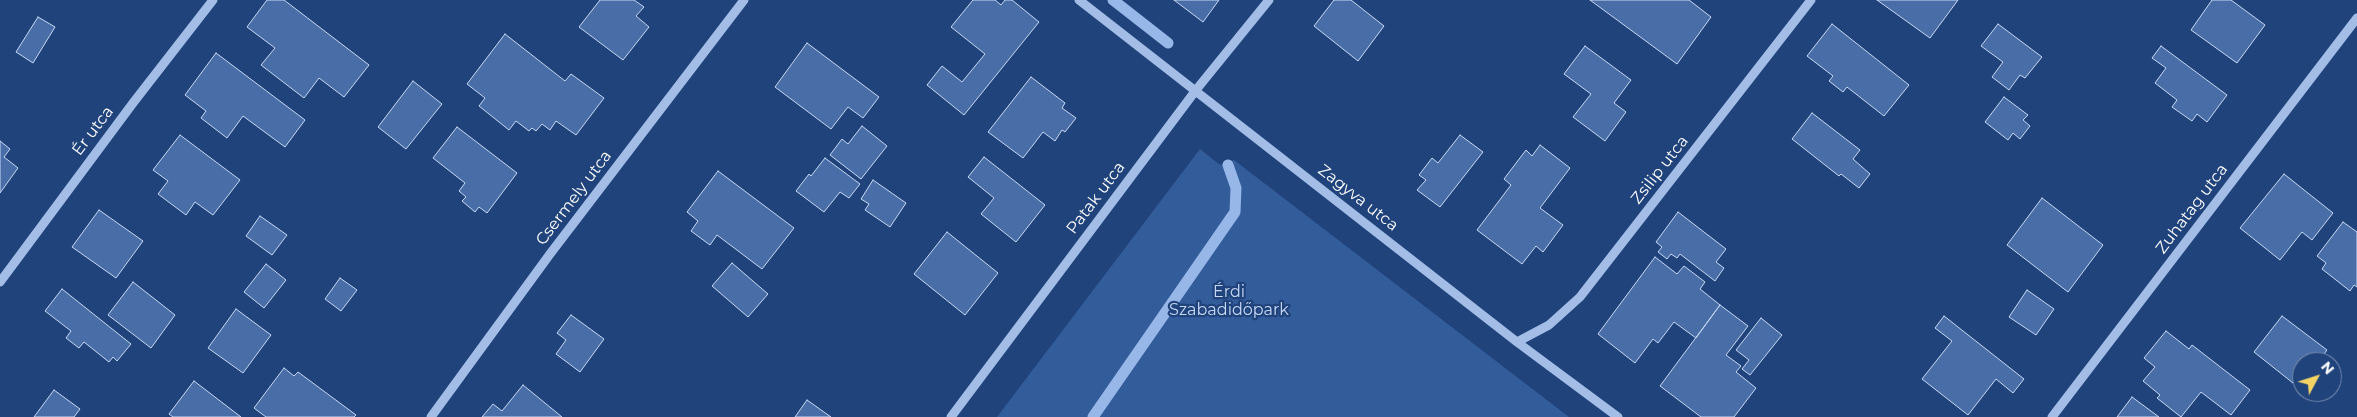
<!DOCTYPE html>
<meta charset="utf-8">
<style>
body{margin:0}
#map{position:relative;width:2357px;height:417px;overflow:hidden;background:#20437c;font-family:Montserrat,sans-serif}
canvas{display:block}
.north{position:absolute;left:2292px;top:352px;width:50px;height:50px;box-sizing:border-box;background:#20437c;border:1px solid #798eb0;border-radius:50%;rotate:50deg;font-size:14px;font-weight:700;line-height:20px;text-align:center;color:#fff}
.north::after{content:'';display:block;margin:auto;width:18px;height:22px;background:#f3d364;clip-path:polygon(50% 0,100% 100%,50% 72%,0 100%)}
</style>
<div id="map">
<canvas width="2357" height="417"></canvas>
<div class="north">N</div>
</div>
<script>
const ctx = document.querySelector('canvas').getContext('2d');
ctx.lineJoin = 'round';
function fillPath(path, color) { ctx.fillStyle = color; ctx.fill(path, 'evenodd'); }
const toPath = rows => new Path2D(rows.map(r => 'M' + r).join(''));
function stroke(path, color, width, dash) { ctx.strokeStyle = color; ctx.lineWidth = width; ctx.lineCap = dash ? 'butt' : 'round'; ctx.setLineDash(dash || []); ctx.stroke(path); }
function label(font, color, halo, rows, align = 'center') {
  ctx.font = font + ' Montserrat,sans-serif'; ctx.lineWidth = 4.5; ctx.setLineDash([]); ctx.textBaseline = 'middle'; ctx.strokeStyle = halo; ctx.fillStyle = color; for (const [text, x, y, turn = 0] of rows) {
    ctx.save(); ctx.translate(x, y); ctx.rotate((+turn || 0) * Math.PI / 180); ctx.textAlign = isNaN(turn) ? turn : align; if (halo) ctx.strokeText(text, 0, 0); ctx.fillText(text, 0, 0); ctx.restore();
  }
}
const green = toPath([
 [1200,149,1220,165,1234,160,1569,417,997,417]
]);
const stream = toPath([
 [1113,0,1168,43],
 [1093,417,1235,212,1236,188,1228,165]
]);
const building = toPath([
 [267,0,284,0,369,65,344,97,319,78,304,98,261,65,275,48,247,27,267,0],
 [600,0,634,0,644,7,636,16,649,27,623,60,579,27,600,0],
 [973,0,995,0,1001,5,1005,0,1012,0,1039,22,964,115,927,85,942,66,962,82,985,54,951,27,973,0],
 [1174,0,1219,0,1203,22,1174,0],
 [1334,0,1351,0,1384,26,1358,61,1314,26,1334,0],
 [1590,0,1689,0,1711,17,1677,64,1590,0],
 [1877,0,1958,0,1930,38,1877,0],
 [2212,0,2231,0,2265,25,2237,63,2191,30,2212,0],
 [38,17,55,27,33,63,16,52,38,17],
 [1832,24,1909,85,1884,116,1847,87,1843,92,1829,81,1833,76,1807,56,1832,24],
 [1998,24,2042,57,2025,78,2020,75,2009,90,1992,77,2003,62,1981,46,1998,24],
 [505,34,565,81,571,74,604,98,576,135,556,121,550,130,542,124,536,131,532,128,529,131,516,121,509,130,479,106,485,98,467,84,505,34],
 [807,43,879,97,863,118,848,107,831,129,775,87,807,43],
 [1585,46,1631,80,1614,103,1626,112,1605,141,1573,117,1591,94,1564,74,1585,46],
 [2161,46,2227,95,2207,122,2197,114,2192,121,2172,107,2177,100,2155,83,2166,68,2152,58,2161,46],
 [216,53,305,120,285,147,243,116,227,138,201,118,206,111,185,95,216,53],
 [1031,77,1065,103,1062,108,1076,118,1065,132,1062,130,1055,141,1043,132,1023,158,988,132,1031,77],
 [413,81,442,104,406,149,378,127,413,81],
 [2004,97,2028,115,2023,120,2030,126,2020,139,2013,133,2008,140,1985,122,2004,97],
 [1812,113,1860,150,1853,159,1870,174,1859,188,1841,174,1839,176,1792,139,1812,113],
 [862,126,887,146,861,179,830,155,842,139,848,144,862,126],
 [457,127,517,173,487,213,479,207,475,212,462,201,466,197,459,191,465,183,433,158,457,127],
 [180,135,240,180,213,215,195,202,186,215,158,194,168,181,153,170,180,135],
 [1460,135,1483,152,1440,207,1417,190,1426,180,1419,175,1432,158,1438,163,1460,135],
 [0,141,10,149,4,157,18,168,0,193,0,141],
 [1540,145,1570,168,1540,208,1563,225,1543,252,1536,246,1522,264,1477,230,1511,185,1504,179,1526,150,1532,156,1540,145],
 [984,157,1045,205,1016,242,981,214,994,198,968,177,984,157],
 [825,158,860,184,849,198,840,192,824,212,796,191,809,174,811,176,825,158],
 [718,171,794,228,762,269,717,235,710,245,691,231,698,221,687,212,718,171],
 [2284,174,2333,213,2312,240,2302,232,2280,260,2240,228,2284,174],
 [873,180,906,203,890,227,865,210,869,204,861,199,873,180],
 [2042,198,2103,245,2068,292,2007,245,2042,198],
 [99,210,143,241,116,278,72,247,99,210],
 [1678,212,1726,249,1716,262,1724,268,1715,281,1680,254,1677,258,1671,254,1667,259,1658,252,1662,247,1656,242,1678,212],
 [260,216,287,235,272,255,246,236,260,216],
 [2343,222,2357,232,2357,287,2354,285,2350,291,2322,269,2326,263,2317,256,2343,222],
 [947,232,998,273,965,315,914,274,947,232],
 [1655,257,1677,274,1684,266,1705,282,1700,289,1720,305,1696,338,1674,322,1658,343,1653,339,1635,363,1598,334,1655,257],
 [732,263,768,294,748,317,712,286,732,263],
 [266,264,286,280,264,308,244,292,266,264],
 [340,278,357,290,341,311,325,299,340,278],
 [133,282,175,315,151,348,108,315,133,282],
 [62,289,131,344,117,361,113,357,109,362,84,342,79,348,66,338,71,331,45,311,62,289],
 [2027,290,2054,309,2036,335,2009,317,2027,290],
 [1720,305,1748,326,1726,355,1741,366,1736,372,1756,388,1734,417,1701,417,1660,386,1720,305],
 [236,309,271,335,243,373,208,348,236,309],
 [571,315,604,339,580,372,556,354,566,340,557,333,571,315],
 [1944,316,2024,379,2013,393,1996,379,1968,415,1922,379,1952,341,1935,328,1944,316],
 [2282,316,2327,350,2318,362,2302,362,2302,382,2298,387,2254,352,2282,316],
 [1761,318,1782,335,1750,375,1742,369,1749,360,1736,350,1761,318],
 [2166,331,2189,349,2192,345,2250,390,2231,415,2201,392,2181,417,2157,398,2160,395,2143,381,2155,367,2144,358,2166,331],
 [284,368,294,376,298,372,356,415,354,417,266,417,254,408,284,368],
 [194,381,241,417,173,417,169,414,194,381],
 [523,385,562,417,482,417,493,404,502,411,523,385],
 [54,390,80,409,74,417,34,417,54,390],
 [2132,397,2159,417,2117,417,2132,397],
 [807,400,831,417,795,417,807,400]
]);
const minor = toPath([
 [1079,0,1517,342,1618,417],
 [0,282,133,103,213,0],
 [1517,342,1549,325,1580,297,1811,0],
 [431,417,550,254,744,0],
 [951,417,1196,90,1269,0],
 [2052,417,2357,18]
]);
const streetNames = [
 ["Ér utca",93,131,-53],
 ["Zsilip utca",1660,170,-52],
 ["Csermely utca",574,198,-53],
 ["Patak utca",1096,198,-53],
 ["Zagyva utca",1358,198,38],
 ["Zuhatag utca",2192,209,-53]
];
const parkNames = [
 ["Érdi",1229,292],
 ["Szabadidőpark",1229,310]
];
fillPath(green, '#335c9a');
stroke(stream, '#97b7e8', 11);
fillPath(building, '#496da6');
stroke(building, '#c7d9f5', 1);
stroke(minor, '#a3bde6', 9);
label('16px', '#fff', '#20437c', streetNames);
label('16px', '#c7d9f5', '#20437c', parkNames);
</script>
